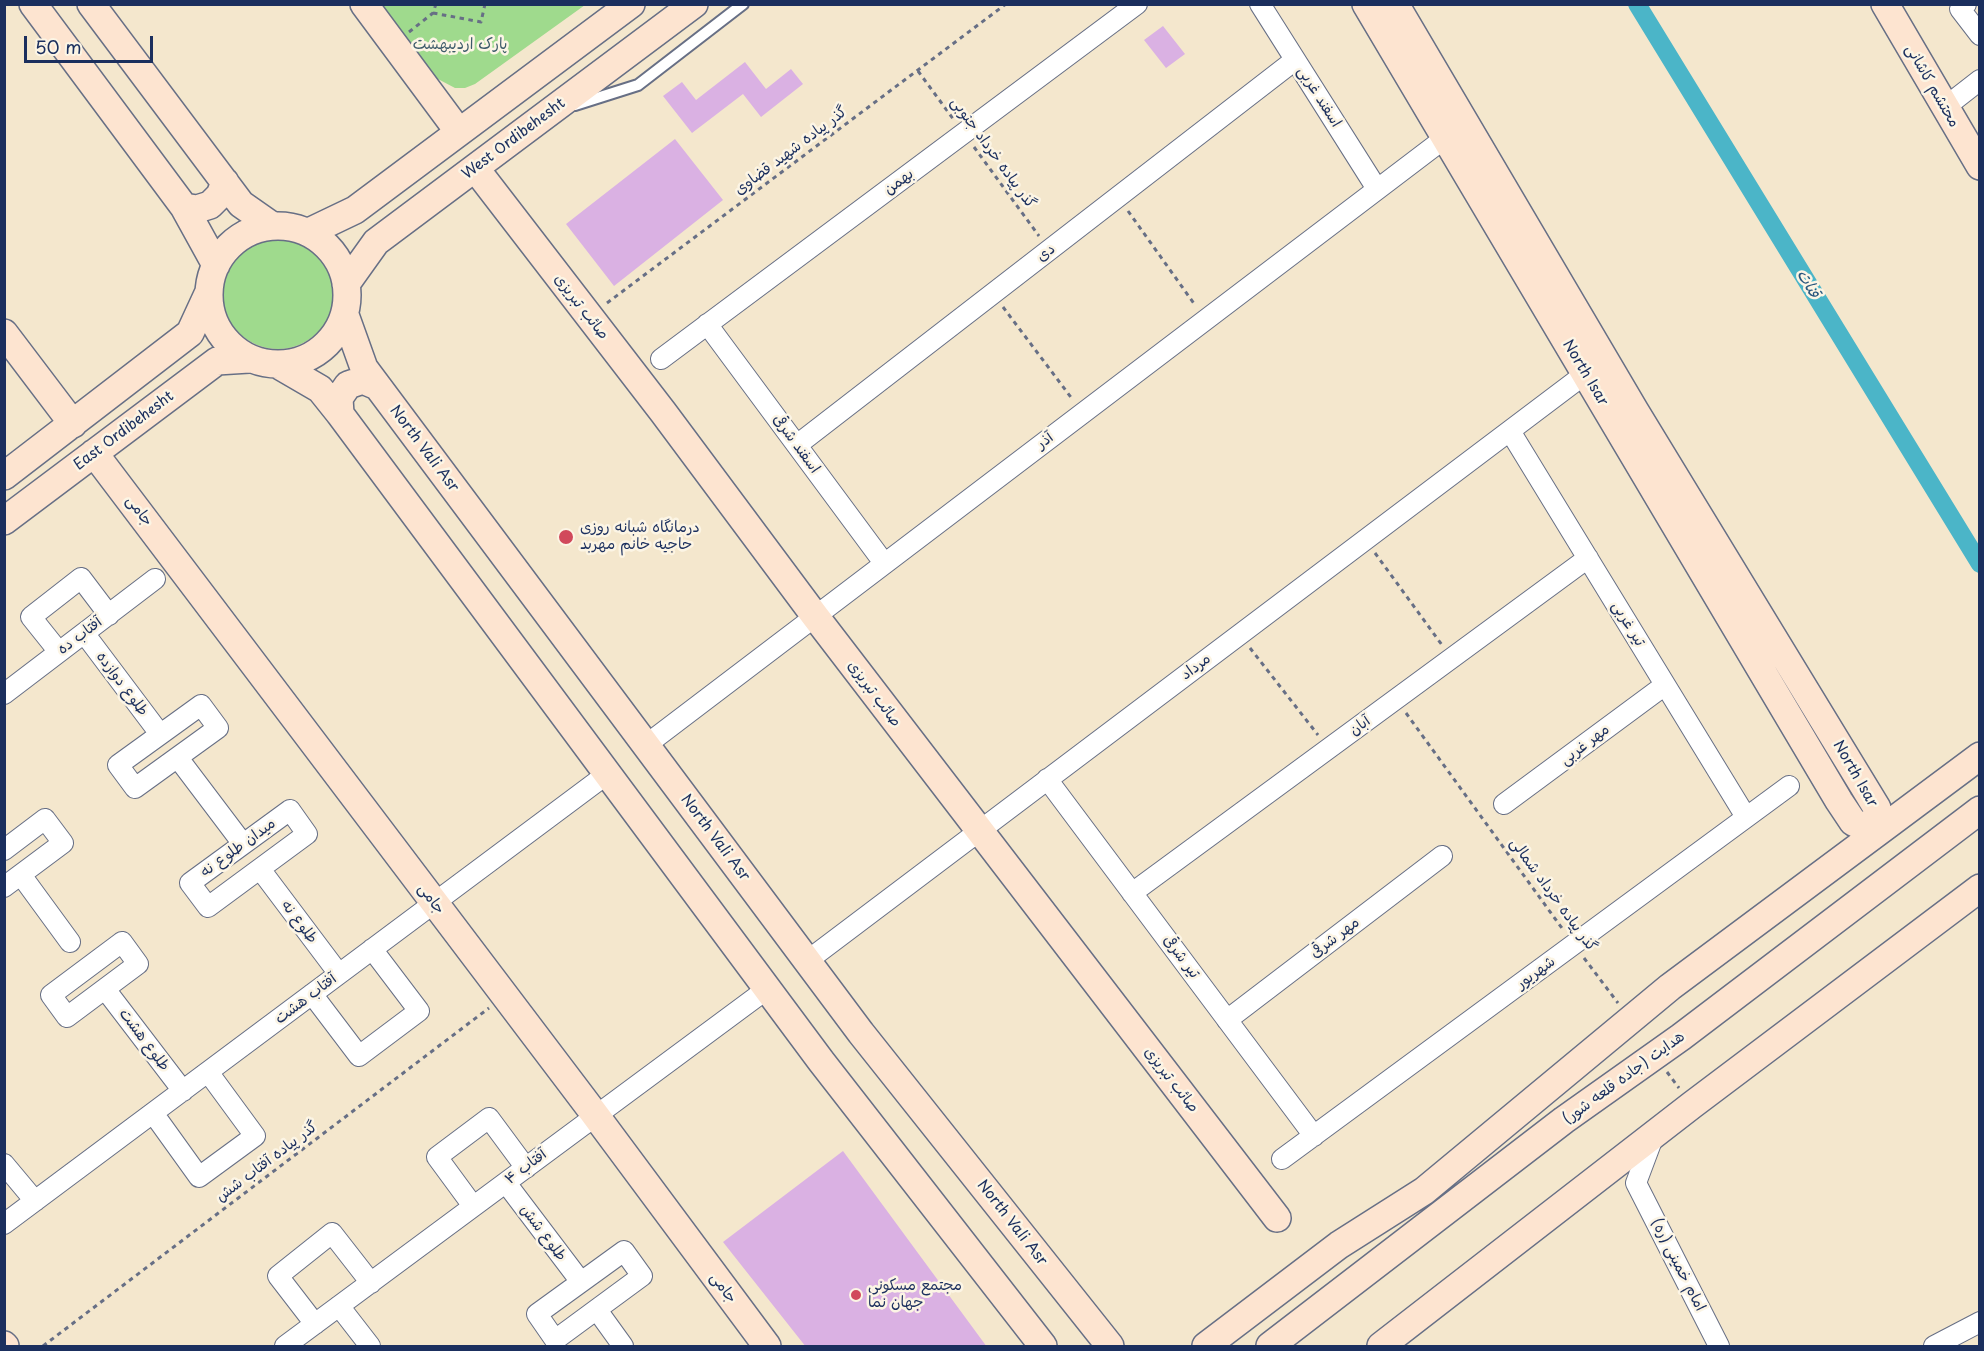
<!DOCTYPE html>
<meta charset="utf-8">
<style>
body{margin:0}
#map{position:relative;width:1984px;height:1351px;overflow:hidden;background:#f4e7cd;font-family:"Playpen Sans",sans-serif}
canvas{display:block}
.frame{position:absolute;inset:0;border:6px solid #1b2f5e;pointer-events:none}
.scale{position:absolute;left:24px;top:36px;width:129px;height:27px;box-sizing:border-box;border:3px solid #1b2f5e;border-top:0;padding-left:8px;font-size:18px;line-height:21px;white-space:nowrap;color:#1b2f5e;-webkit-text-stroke:4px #fcf5e5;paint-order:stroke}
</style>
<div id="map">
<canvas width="1984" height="1351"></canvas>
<div class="frame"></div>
<div class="scale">50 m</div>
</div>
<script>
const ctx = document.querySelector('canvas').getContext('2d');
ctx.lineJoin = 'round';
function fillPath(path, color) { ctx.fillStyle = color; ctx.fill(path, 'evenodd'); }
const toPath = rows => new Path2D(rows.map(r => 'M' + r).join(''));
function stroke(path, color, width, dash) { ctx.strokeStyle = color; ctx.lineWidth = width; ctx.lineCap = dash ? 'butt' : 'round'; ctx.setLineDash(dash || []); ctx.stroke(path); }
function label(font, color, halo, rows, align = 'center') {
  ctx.font = font + ' "Playpen Sans","Playpen Sans Arabic",sans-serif'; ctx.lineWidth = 5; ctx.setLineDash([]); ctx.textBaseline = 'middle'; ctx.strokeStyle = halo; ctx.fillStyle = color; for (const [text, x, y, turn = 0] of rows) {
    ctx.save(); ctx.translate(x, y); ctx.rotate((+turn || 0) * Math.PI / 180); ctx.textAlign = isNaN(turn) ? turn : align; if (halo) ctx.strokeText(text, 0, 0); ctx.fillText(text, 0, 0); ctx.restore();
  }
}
const green = toPath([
 [382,5,585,5,475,84,465,88,455,88,436,78],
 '222 293a56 56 0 1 1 112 0a56 56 0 1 1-112 0Z'
]);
const canal = toPath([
 [1637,4,1980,564]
]);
const building = toPath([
 [1163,26,1185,54,1166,68,1144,40],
 [745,62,766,89,791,69,803,84,761,117,743,94,692,133,663,96,682,82,696,100],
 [675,139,723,200,614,286,566,224],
 [843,1151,987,1347,806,1347,723,1242]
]);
const path = toPath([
 [433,13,481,22,485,4],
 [409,32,433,13,436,4],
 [918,71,954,120],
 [974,147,1039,236],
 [1128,211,1195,305],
 [607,303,1006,4],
 [1003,307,1073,400],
 [1375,553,1442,645],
 [1250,648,1318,735],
 [1406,713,1564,931],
 [1584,958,1618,1003],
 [1667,1072,1679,1088],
 [43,1346,489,1008]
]);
const lane = toPath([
 [575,105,638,85,743,4]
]);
const street = toPath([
 [1260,4,1377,189],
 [1966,4,1960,9,1980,35],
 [1944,108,1980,80],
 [707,324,884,563],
 [661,359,1137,4],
 [1510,431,1746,817],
 [797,445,1295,60],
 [84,633,160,734],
 [59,652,31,617,81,578,109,615],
 [4,694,155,579],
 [201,705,218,728,135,788,118,765,201,705],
 [646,745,1445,138],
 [178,758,243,844],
 [1047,779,1314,1136],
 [1504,804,1665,685],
 [290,810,307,834,208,907,190,883,290,810],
 [4,850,45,819,63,843,4,887],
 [260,869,339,974],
 [21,875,70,942],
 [1132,893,1588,558],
 [122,942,138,964,67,1017,51,995,122,942],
 [807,961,1585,374],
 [105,989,183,1091],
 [312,994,359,1056,419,1011,372,949],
 [1227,1020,1442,856],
 [153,1113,199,1177,255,1136,208,1072],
 [1282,1159,1789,786],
 [4,1164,35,1201],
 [506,1183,581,1282],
 [1636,1183,1719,1346],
 [1636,1183,1654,1135],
 [473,1206,437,1157,489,1118,526,1168],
 [4,1224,607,774],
 [624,1251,642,1276,555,1340,537,1314,624,1251],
 [339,1306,370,1346],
 [597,1310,623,1346],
 [315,1324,278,1276,332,1233,371,1283],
 [285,1346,767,989],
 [1934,1346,1980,1322]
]);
const secondary = toPath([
 [33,4,184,207,216,265],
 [91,4,241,204,271,225],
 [364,4,459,132],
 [1366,4,1839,801,1853,822,1875,832,1877,808,1635,411,1395,4],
 [1885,4,1980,166],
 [475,168,663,412,815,616,1277,1218],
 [184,207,197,209,210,205,220,195,225,182],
 '209 295a69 69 0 1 1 138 0a69 69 0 1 1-138 0Z',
 [309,232,355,210,631,4],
 [346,284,376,242,694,4],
 [345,315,364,368,861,1033,1110,1346],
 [4,333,73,424],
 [277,364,320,389,340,414,821,1061,1043,1346],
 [340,414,339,398,348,385,363,380,377,386],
 [94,453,593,1112,767,1346],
 [4,476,190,333,208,294],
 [4,521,217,361,249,359],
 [4,1345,5,1346],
 [1206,1346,1339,1245,1424,1191,1670,987,1980,756],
 [1270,1346,1564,1120,1681,1037,1980,810],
 [1381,1346,1692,1105,1980,888]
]);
const markers = [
 [566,537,8,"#d1495b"],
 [856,1295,6,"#d1495b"]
];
const parkNames = [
 ["پارک اردیبهشت",460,45]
];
const streetNames = [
 ["محتشم کاشانی",1932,86,60],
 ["اسفند غربی",1319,97,58],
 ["West Ordibehesht",514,139,-37],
 ["گذر پیاده شهید قضاوی",791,151,-37],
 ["گذر پیاده خرداد جنوبی",993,153,54],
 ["بهمن",899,182,-37],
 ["دی",1046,253,-38],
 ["صائب تبریزی",581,307,52],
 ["North Isar",1585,373,59],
 ["East Ordibehesht",124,431,-37],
 ["آذر",1045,441,-37],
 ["اسفند شرقی",796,444,54],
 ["North Vali Asr",424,449,53],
 ["جامی",139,511,53],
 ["تیر غربی",1628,624,59],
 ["آفتاب ده",80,636,-37],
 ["مرداد",1196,667,-37],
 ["طلوع دوازده",122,684,53],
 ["صائب تبریزی",874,694,53],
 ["آبان",1360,726,-36],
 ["مهر غربی",1585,745,-37],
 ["North Isar",1855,774,60],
 ["North Vali Asr",715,838,53],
 ["میدان طلوع نه",238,848,-36],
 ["گذر پیاده خرداد شمالی",1553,895,54],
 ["جامی",431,899,53],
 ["طلوع نه",299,922,53],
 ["مهر شرقی",1335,938,-37],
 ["تیر شرقی",1181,957,53],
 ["شهریور",1536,973,-36],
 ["آفتاب هشت",306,999,-37],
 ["طلوع هشت",144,1040,53],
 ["هدایت (جاده قلعه شور)",1624,1078,-36],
 ["صائب تبریزی",1171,1080,52],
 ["گذر پیاده آفتاب شش",267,1162,-37],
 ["آفتاب ۴",526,1167,-37],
 ["North Vali Asr",1012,1223,52],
 ["طلوع شش",543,1233,53],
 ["امام خمینی (ره)",1678,1265,63],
 ["جامی",723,1288,53]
];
const poiNames = [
 ["درمانگاه شبانه‌ روزی",580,528],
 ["حاجیه‌ خانم مهربد",580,545],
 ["مجتمع مسکونی",868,1286],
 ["جهان نما",868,1303]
];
const waterNames = [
 ["قنات",1808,284,59]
];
fillPath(green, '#9fda8d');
stroke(canal, '#4bb5c8', 18);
fillPath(building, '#dab1e3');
stroke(lane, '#676f85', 14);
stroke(street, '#676f85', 22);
stroke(secondary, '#676f85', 30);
stroke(path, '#676f85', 3, [4.5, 4.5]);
stroke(lane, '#fff', 10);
stroke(street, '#fff', 20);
stroke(secondary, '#fde4d0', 27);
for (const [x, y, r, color] of markers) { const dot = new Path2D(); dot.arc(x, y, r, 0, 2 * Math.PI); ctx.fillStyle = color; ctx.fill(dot); stroke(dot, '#fcf5e5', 2); }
label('15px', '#3c5a6a', '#fcf5e5', parkNames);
label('15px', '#1b2f5e', '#fcf5e5', streetNames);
label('15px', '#1b2f5e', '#fcf5e5', poiNames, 'left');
label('italic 16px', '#29577e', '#fcf5e5', waterNames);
</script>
